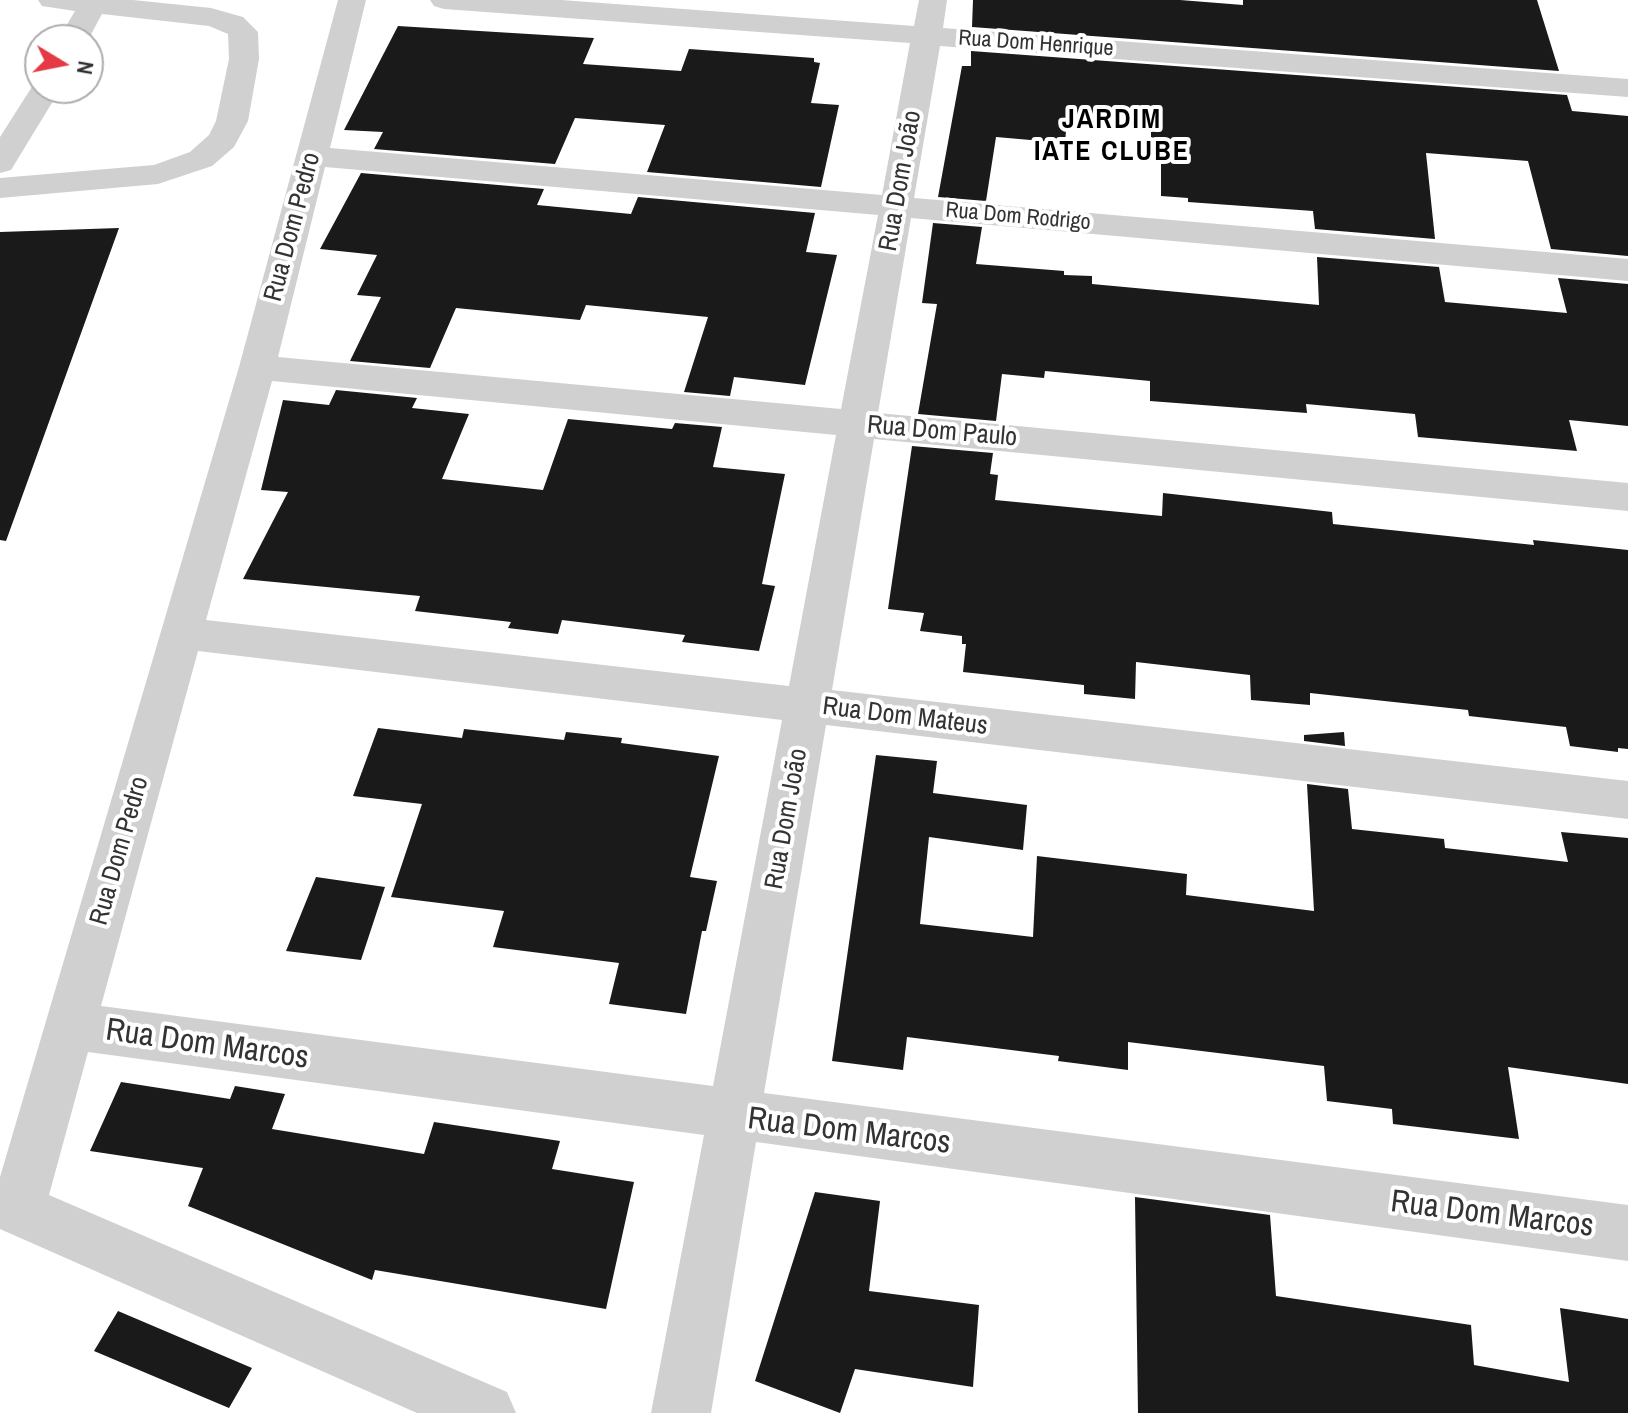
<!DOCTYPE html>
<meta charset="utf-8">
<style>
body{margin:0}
#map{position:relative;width:1628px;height:1413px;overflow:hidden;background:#fff;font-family:"Archivo Narrow",sans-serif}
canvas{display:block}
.north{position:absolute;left:24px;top:24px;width:80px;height:80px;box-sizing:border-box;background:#fff;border:2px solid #adadad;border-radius:50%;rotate:100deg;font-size:22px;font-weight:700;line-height:32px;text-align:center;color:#333}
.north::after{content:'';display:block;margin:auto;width:28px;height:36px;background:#e63946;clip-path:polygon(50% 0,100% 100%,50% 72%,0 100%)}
</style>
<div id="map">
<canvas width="1628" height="1413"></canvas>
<div class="north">N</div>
</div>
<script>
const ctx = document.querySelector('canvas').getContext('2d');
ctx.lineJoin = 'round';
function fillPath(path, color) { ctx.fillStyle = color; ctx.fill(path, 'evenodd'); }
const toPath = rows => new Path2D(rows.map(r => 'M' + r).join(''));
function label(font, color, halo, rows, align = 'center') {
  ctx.font = font + ' "Archivo Narrow",sans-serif'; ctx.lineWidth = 8; ctx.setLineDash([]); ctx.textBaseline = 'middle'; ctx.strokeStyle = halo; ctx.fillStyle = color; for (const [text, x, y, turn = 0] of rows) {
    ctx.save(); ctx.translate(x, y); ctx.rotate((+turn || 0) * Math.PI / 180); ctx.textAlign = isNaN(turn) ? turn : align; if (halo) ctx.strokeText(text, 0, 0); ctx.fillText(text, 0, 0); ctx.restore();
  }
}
const building = toPath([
 [973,0,1180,0,1243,5,1243,0,1537,0,1559,71,972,27],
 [398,26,594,38,583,64,681,71,689,49,814,58,814,62,820,63,811,103,839,105,821,187,647,172,665,125,575,118,555,164,374,149,383,132,344,130],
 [971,51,1567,95,1572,111,1628,116,1628,256,1551,249,1528,161,1426,153,1435,239,1315,229,1313,211,1188,202,1188,198,1161,196,1161,149,1151,149,1151,126,1067,119,1065,143,996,137,986,201,938,197,962,66,971,66],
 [361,173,544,189,537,205,631,214,638,197,815,213,806,252,837,255,805,385,734,377,730,396,684,392,708,317,586,305,580,320,456,308,430,368,350,361,381,297,357,295,377,255,320,249],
 [933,223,982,227,976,264,1064,271,1064,275,1092,276,1092,284,1232,297,1319,305,1317,257,1439,267,1445,302,1567,313,1558,278,1628,284,1628,426,1569,420,1577,451,1418,437,1415,414,1306,404,1307,413,1150,401,1150,381,1045,371,1044,378,1002,374,996,421,918,414,937,304,922,303],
 [119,228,6,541,0,540,0,232],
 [336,390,417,398,412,408,469,414,442,479,543,490,568,419,672,429,675,423,722,427,713,467,785,474,762,584,775,586,759,651,682,642,685,635,562,620,558,634,508,628,511,622,415,611,420,596,243,579,288,492,261,490,283,400,329,405],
 [912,446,993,453,990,474,998,475,995,500,1162,516,1163,493,1332,512,1333,524,1534,545,1533,540,1628,550,1628,749,1618,748,1618,752,1570,746,1566,727,1469,716,1468,710,1310,693,1310,705,1251,700,1250,675,1136,662,1135,699,1084,694,1084,685,963,672,966,644,962,644,962,636,920,631,924,613,888,609],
 [378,728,462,738,464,729,564,740,566,732,622,738,621,743,719,756,690,877,717,881,706,931,702,931,686,1014,609,1004,619,963,493,947,504,911,391,897,422,804,353,796],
 [1344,732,1345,746,1304,741,1304,735],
 [876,755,937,761,933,793,1027,805,1023,850,929,837,920,924,1033,937,1037,856,1187,874,1186,895,1314,911,1307,784,1348,789,1352,829,1444,839,1445,848,1568,862,1561,832,1628,838,1628,1084,1508,1067,1519,1139,1393,1124,1392,1109,1327,1101,1324,1066,1128,1042,1128,1070,1058,1061,1059,1056,907,1037,903,1070,832,1061],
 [316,877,385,887,361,960,286,951],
 [121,1082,230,1099,235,1086,285,1094,272,1129,424,1154,434,1122,560,1141,552,1169,634,1182,606,1309,375,1270,372,1280,188,1206,203,1168,90,1151],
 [815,1192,880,1201,869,1291,979,1305,973,1387,855,1369,840,1413,755,1381],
 [1135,1197,1270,1215,1276,1296,1471,1325,1474,1365,1569,1382,1560,1308,1628,1319,1628,1413,1138,1413],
 [118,1311,252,1368,229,1408,94,1351]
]);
const minor = toPath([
 [38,0,133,0,211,8,243,17,258,32,259,59,248,121,234,147,212,166,158,184,0,198,0,178,154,165,190,152,209,135,216,121,229,59,228,34,209,26,102,14,88,40,58,40,75,11,42,6,38,0],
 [338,0,366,0,330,148,882,195,910,43,444,9,434,6,430,0,561,0,914,26,919,0,947,0,943,28,1628,79,1628,97,940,46,914,198,1628,259,1628,281,911,218,878,413,1628,483,1628,511,874,439,832,690,1628,781,1628,819,826,725,764,1093,1628,1205,1628,1261,756,1142,711,1413,651,1413,704,1135,88,1052,49,1195,507,1392,516,1413,417,1413,0,1229,0,1177,239,367,338,0],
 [325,167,878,215,841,409,278,357,325,167],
 [272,381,836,435,789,686,206,620,272,381],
 [198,651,782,720,713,1086,101,1006,198,651],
 [40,80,40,88,61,88,11,170,0,173,0,137,35,82,40,80]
]);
const farStreetnames = [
 ["Rua Dom Henrique",1036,44,4],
 ["Rua Dom Rodrigo",1018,217,5]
];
const streetNames = [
 ["Rua Dom João",901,181,-80],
 ["Rua Dom Pedro",293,227,-75],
 ["Rua Dom Paulo",942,432,5],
 ["Rua Dom Mateus",905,717,7],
 ["Rua Dom João",787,819,-80],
 ["Rua Dom Pedro",120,851,-74]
];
const farDistrictnames = [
 ["JARDIM",1112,120],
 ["IATE CLUBE",1112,152]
];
const nearStreetnames = [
 ["Rua Dom Marcos",207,1045,8],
 ["Rua Dom Marcos",849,1132,7],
 ["Rua Dom Marcos",1492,1215,7]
];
fillPath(building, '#1a1a1a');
fillPath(minor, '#d0d0d0');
label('22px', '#333', '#fff', farStreetnames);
label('26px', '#333', '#fff', streetNames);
ctx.letterSpacing = '2px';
label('bold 28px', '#000', '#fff', farDistrictnames);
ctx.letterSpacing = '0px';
label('32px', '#333', '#fff', nearStreetnames);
</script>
